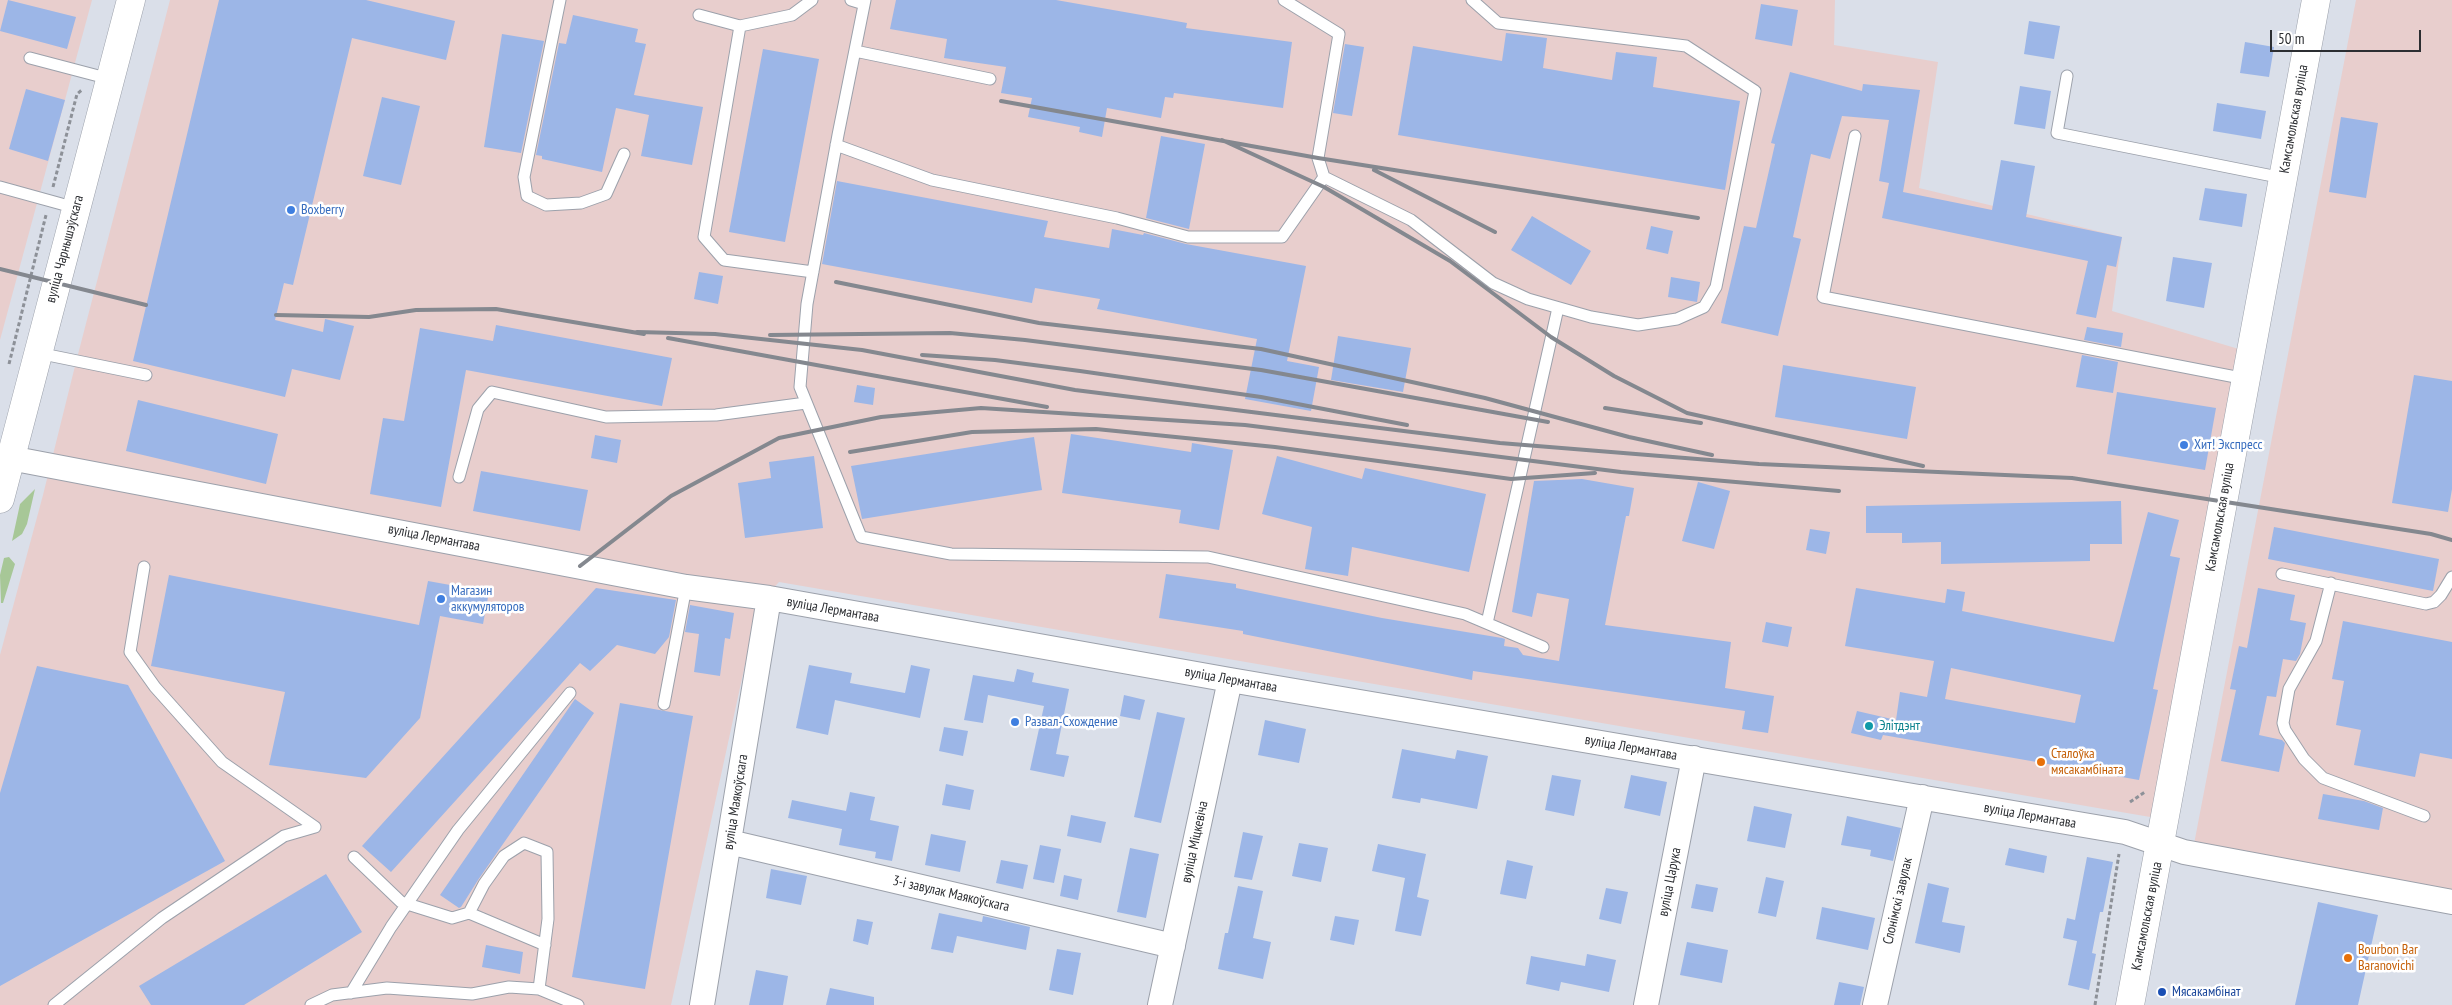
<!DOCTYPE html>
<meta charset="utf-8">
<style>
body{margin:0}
#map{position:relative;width:2452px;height:1005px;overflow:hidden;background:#dadfe9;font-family:"PT Sans Narrow",sans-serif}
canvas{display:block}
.scale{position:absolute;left:2270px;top:30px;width:151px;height:22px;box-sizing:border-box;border:2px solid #2c2e32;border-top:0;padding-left:6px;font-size:15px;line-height:18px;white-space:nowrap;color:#2c2e32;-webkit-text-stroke:4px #fff;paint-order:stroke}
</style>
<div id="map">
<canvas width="2452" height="1005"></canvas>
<div class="scale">50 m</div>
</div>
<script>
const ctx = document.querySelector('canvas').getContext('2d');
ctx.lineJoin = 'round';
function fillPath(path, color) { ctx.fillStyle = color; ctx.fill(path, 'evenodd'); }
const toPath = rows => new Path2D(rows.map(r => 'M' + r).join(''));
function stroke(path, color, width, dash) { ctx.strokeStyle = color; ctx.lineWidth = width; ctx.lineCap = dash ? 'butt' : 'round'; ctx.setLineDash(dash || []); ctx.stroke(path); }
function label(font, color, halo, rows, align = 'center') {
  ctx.font = font + ' "PT Sans Narrow",sans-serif'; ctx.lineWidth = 5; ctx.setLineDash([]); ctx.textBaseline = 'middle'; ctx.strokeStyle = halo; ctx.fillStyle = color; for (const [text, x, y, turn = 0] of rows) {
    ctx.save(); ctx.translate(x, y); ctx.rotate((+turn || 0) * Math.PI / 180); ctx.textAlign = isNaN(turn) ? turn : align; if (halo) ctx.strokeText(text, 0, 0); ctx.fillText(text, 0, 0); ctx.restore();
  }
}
const industrial = toPath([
 [0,0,92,0,0,340],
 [170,0,1835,0,1834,45,1938,62,1919,188,2122,237,2112,311,2242,350,2156,818,779,582,758,605,671,1005,0,1005,0,655,43,495,76,362],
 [2356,0,2452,0,2452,890,2194,844]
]);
const green = toPath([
 [35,489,27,524,22,534,12,541,20,504],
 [9,557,15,564,3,603,1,603,0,575,4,558]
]);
const building = toPath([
 [8,0,76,17,67,49,0,31],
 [219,0,366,0,455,21,446,60,352,38,293,285,284,283,275,320,323,332,325,319,354,326,340,380,292,369,285,397,133,361],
 [896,0,1056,0,1187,23,1186,28,1292,42,1283,108,1174,93,1173,98,1165,97,1161,118,1107,108,1102,137,1079,132,1080,127,1028,117,1032,98,1001,93,1006,67,944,58,947,39,890,29],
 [1761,4,1798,10,1792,46,1755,39],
 [573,15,638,29,635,42,646,44,634,95,703,107,692,165,641,156,649,115,616,108,602,172,542,159,542,156,536,155,559,43,566,44],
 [2029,21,2060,26,2054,59,2024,54],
 [1506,33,1547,38,1543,68,1612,80,1616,52,1657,57,1653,87,1740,101,1725,190,1398,135,1413,46,1502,61],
 [502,34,544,41,521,153,484,147],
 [2245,42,2274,47,2269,77,2240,73],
 [1345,44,1364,47,1352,116,1333,113],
 [763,49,819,59,785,242,729,232],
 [1790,72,1862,91,1863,84,1920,90,1903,192,1992,210,2001,160,2035,166,2026,217,2122,237,2116,267,2107,265,2096,318,2076,314,2088,261,1882,218,1889,183,1879,181,1889,120,1842,116,1830,159,1811,154,1793,237,1801,239,1778,336,1721,323,1744,226,1756,228,1775,144,1771,143],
 [2020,86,2051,91,2045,129,2014,124],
 [26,89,65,100,48,161,9,149],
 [382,97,420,106,401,185,363,176],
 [2217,103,2266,111,2261,139,2213,131],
 [2341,117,2378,123,2366,198,2329,192],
 [1161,136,1205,144,1189,229,1146,218],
 [837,181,1048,221,1044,237,1109,248,1112,229,1143,235,1144,233,1186,244,1306,266,1287,361,1319,367,1311,411,1245,399,1257,339,1097,309,1100,299,1035,288,1032,303,822,264],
 [2205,188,2247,194,2242,227,2199,220],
 [1532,216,1591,251,1571,285,1511,250],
 [1651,226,1673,231,1668,254,1646,249],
 [2173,257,2212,263,2204,308,2166,301],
 [699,272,723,276,718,304,694,299],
 [1671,277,1700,282,1697,302,1668,297],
 [496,325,672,358,662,406,466,370,441,507,370,494,383,418,404,421,420,328,493,341],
 [2087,327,2123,333,2121,347,2084,340],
 [1338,336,1411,348,1403,392,1331,380],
 [2082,355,2118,362,2113,393,2076,387],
 [1783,365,1916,387,1907,439,1775,417],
 [2414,375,2452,381,2452,489,2448,512,2392,503],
 [857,385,875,388,873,405,854,402],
 [2117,392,2216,408,2205,470,2107,454],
 [138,400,278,434,266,484,126,451],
 [1071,434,1191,452,1192,443,1233,450,1219,530,1179,523,1181,510,1062,493],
 [595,435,621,440,617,463,591,458],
 [1034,437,1042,490,862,519,851,466],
 [814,456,823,528,745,538,738,483,771,478,769,462],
 [1277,456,1362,479,1365,468,1486,494,1469,572,1352,547,1348,576,1305,569,1312,527,1262,514],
 [481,471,588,490,580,531,473,511],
 [1582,479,1634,488,1629,516,1626,516,1605,625,1731,642,1725,688,1774,696,1768,733,1742,729,1745,711,1473,671,1472,680,1243,634,1243,631,1159,618,1166,574,1236,584,1236,588,1382,618,1502,638,1505,639,1504,646,1518,648,1523,655,1559,661,1569,599,1537,593,1532,617,1512,612,1534,481],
 [1698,482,1730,491,1714,549,1682,541],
 [2121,501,2122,544,2090,544,2090,561,1941,564,1941,542,1902,543,1902,533,1866,533,1866,506],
 [2148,512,2179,520,2170,556,2180,558,2153,689,2158,690,2139,780,1883,735,1881,740,1851,733,1857,711,1896,720,1900,692,1927,697,1934,661,1845,646,1856,588,1945,603,1947,589,1965,592,1962,611,2114,642],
 [1951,668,2081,695,2075,723,1945,699],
 [2274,527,2439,559,2433,591,2268,559],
 [1810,529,1830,532,1826,554,1806,550],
 [169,575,419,625,428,581,489,592,483,624,440,616,420,718,366,778,269,765,285,692,151,666],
 [596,588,676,600,669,637,655,654,617,645,590,671,580,663,391,872,362,846],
 [2258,588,2295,595,2290,620,2306,623,2300,654,2296,661,2283,659,2276,697,2267,696,2259,735,2282,740,2285,743,2279,772,2221,761,2236,690,2230,689,2239,646,2247,648],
 [690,605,734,613,730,639,725,638,720,676,694,672,699,634,685,632],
 [2343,621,2452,642,2452,759,2420,753,2415,777,2354,765,2361,730,2336,725,2344,681,2332,679],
 [1766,622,1792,627,1788,647,1762,642],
 [809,665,852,673,850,683,905,693,911,665,930,669,920,718,835,700,828,735,796,728],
 [37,666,128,685,225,861,0,986,0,793],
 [1017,669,1034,673,1032,682,1069,689,1056,754,1069,756,1064,777,1030,770,1044,706,988,695,983,723,964,720,973,675,1014,682],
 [1124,695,1145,700,1140,720,1120,716],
 [575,699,594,713,478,880,461,907,459,908,440,895],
 [620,703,693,716,645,989,572,977],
 [1157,712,1185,718,1161,823,1134,817],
 [1265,720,1306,729,1299,763,1258,755],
 [944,727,968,731,963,756,939,751],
 [1402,749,1455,759,1457,750,1488,756,1477,809,1421,798,1420,803,1392,798],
 [1552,775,1581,780,1574,816,1545,810],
 [1631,775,1667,782,1660,816,1624,808],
 [946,784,974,790,970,810,942,805],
 [850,792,875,797,870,820,899,826,892,861,875,858,876,852,839,845,842,829,788,818,792,800,846,811],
 [2323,794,2364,801,2383,808,2379,830,2318,819],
 [1754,806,1792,814,1785,848,1747,841],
 [1071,815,1106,822,1101,843,1067,836],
 [1847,816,1901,828,1893,861,1870,856,1871,850,1841,845],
 [1243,832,1263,836,1252,880,1234,877],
 [931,834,966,841,960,872,925,865],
 [1299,843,1328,848,1321,882,1292,876],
 [1378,844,1426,854,1417,897,1429,900,1421,936,1395,931,1405,878,1372,871],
 [1040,845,1061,849,1054,883,1033,879],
 [1130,848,1159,854,1146,918,1117,912],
 [2009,848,2047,856,2044,873,2005,865],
 [2087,857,2113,862,2103,912,2100,912,2092,953,2096,954,2089,990,2068,985,2077,941,2063,938,2067,918,2075,920],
 [1001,860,1028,865,1023,889,996,883],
 [1507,860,1533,866,1526,899,1500,894],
 [771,869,807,876,801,905,766,898],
 [326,874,362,932,244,1005,151,1005,139,986],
 [1064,875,1082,879,1078,900,1060,896],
 [1766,877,1784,881,1776,917,1758,913],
 [1928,883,1949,888,1942,922,1965,926,1960,953,1915,943],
 [1696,884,1718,888,1713,912,1691,908],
 [1238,886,1263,891,1253,938,1271,942,1263,979,1218,969,1225,933,1228,933],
 [1606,888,1628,892,1621,924,1599,919],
 [2318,902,2378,915,2358,1005,2295,1005],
 [1822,907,1875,918,1868,950,1816,939],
 [939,913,982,922,983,916,1030,927,1026,950,957,936,953,953,931,949],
 [1335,916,1359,920,1354,945,1330,940],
 [857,919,873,922,868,945,853,941],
 [1687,942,1728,950,1722,983,1680,975],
 [486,945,523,952,520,974,482,967],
 [1057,949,1081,953,1073,995,1049,990],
 [1587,954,1616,960,1609,992,1561,982,1559,991,1526,984,1531,956,1585,966],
 [756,970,788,976,783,1005,749,1005],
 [1839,982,1864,987,1860,1005,1834,1005],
 [830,988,874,997,874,1005,826,1005]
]);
const path = toPath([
 [53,187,77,94,83,89],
 [9,364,46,215],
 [2130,802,2145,792],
 [2095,1005,2119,854]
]);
const service = toPath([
 [560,0,524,177,527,196,546,205,581,203,606,194,624,154],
 [851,0,864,4],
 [865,0,838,135,807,304,800,387,861,537,951,554,1208,557,1465,614,1543,647],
 [1284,0,1339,34,1318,158,1324,177,1411,220,1493,283,1528,299,1591,317,1638,325,1677,319,1704,307,1716,287,1755,91,1686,46,1498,23,1472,0],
 [699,15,740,26,792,15,812,0],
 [740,26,704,237,724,260,813,272],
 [855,51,990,79],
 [30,58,110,79],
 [2067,76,2057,133,2283,178],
 [1855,136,1823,297,2246,379],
 [836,145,932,180,1117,218,1188,237,1282,237,1324,177],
 [0,187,76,208],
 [38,353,146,375],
 [459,477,478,409,492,392,606,417,716,415,806,403],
 [144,567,130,652,155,687,222,762,315,827],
 [2282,574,2426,604,2434,602,2441,595,2452,577],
 [2331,583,2316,641,2289,689,2283,723,2285,730,2304,759,2323,778,2424,816],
 [1487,623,1558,308],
 [664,704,686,587],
 [354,857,401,902,452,918,469,913,484,884,504,856,524,843,547,852,548,919,539,989],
 [469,913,545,945],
 [351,993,391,927,458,830,570,693],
 [54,1005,162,918,284,836,315,827],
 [311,1005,332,995,387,988,472,994,509,987,539,989,578,1005]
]);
const minor = toPath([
 [10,458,686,587,769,598,1230,680,2125,832,2184,852,2452,902],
 [729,842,1173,946],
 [702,1005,769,598],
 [1160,1005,1230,680],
 [1646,1005,1694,758],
 [1875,1005,1922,797]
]);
const secondary = toPath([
 [0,499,131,0],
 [2130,1005,2316,0]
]);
const rail = toPath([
 [1001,101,1318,158,1698,218],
 [1222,140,1324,187,1450,261,1551,337,1614,376,1687,413,1923,466],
 [1374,170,1495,232],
 [0,269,146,305],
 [836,282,1039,323,1261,349,1485,398,1629,437,1712,455],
 [276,315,369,317,416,310,496,309,644,334],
 [637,332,715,334,862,350,1075,390,1500,443,1759,464,2072,478,2431,534,2452,540],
 [770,335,950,333,1025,340,1261,370,1548,422],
 [668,338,1047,407],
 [922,355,995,360,1080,371,1261,397,1407,425],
 [1605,408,1701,423],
 [850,452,972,432,1096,429,1275,447,1511,479,1595,473],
 [580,566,671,496,779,438,881,417,981,408,1245,425,1621,472,1839,491]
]);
const markers = [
 [291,210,5,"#3f7fe0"],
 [2184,445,5,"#3f7fe0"],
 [441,599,5,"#3f7fe0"],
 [1015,722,5,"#3f7fe0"],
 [1869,726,5,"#0f9aa8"],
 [2041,762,5,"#e8710a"],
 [2348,958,5,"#e8710a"],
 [2162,992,5,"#1a4fb4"]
];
const streetNames = [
 ["Камсамольская вуліца",2294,119,-80],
 ["вуліца Чарнышэўскага",65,249,-75],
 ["Камсамольская вуліца",2220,517,-80],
 ["вуліца Лермантава",434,538,11],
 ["вуліца Лермантава",833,610,10],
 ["вуліца Лермантава",1231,680,10],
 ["вуліца Лермантава",1631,748,10],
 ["вуліца Маякоўскага",736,802,-81],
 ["вуліца Лермантава",2030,816,10],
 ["вуліца Міцкевіча",1195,842,-78],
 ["вуліца Царука",1670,882,-79],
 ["3-і завулак Маякоўскага",951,894,13],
 ["Слонімскі завулак",1898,901,-77],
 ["Камсамольская вуліца",2147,916,-79]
];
const shopNames = [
 ["Boxberry",301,210],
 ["Хит! Экспресс",2194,445],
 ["Магазин",451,591],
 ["аккумуляторов",451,607],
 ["Развал-Схождение",1025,722]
];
const cultureNames = [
 ["Элітдэнт",1879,726]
];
const foodNames = [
 ["Сталоўка",2051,754],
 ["мясакамбіната",2051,770],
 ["Bourbon Bar",2358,950],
 ["Baranovichi",2358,966]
];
const transitNames = [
 ["Мясакамбінат",2172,992]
];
fillPath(industrial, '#e8cecd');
fillPath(green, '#a7c797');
fillPath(building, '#9cb6e7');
stroke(service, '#9ca1ab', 13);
stroke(minor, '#9ca1ab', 26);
stroke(secondary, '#9ca1ab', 29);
stroke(path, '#8d9198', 3, [4, 2.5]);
stroke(service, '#fff', 11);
stroke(minor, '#fff', 24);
stroke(secondary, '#fff', 28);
stroke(rail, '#84888f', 4);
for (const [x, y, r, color] of markers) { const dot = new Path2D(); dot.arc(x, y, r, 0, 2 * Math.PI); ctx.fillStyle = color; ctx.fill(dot); stroke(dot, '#fff', 2); }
label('14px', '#2c2e32', '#fff', streetNames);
label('14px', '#366cbe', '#fff', shopNames, 'left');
label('14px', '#0d838f', '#fff', cultureNames, 'left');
label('14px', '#c56008', '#fff', foodNames, 'left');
label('14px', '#164399', '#fff', transitNames, 'left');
</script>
